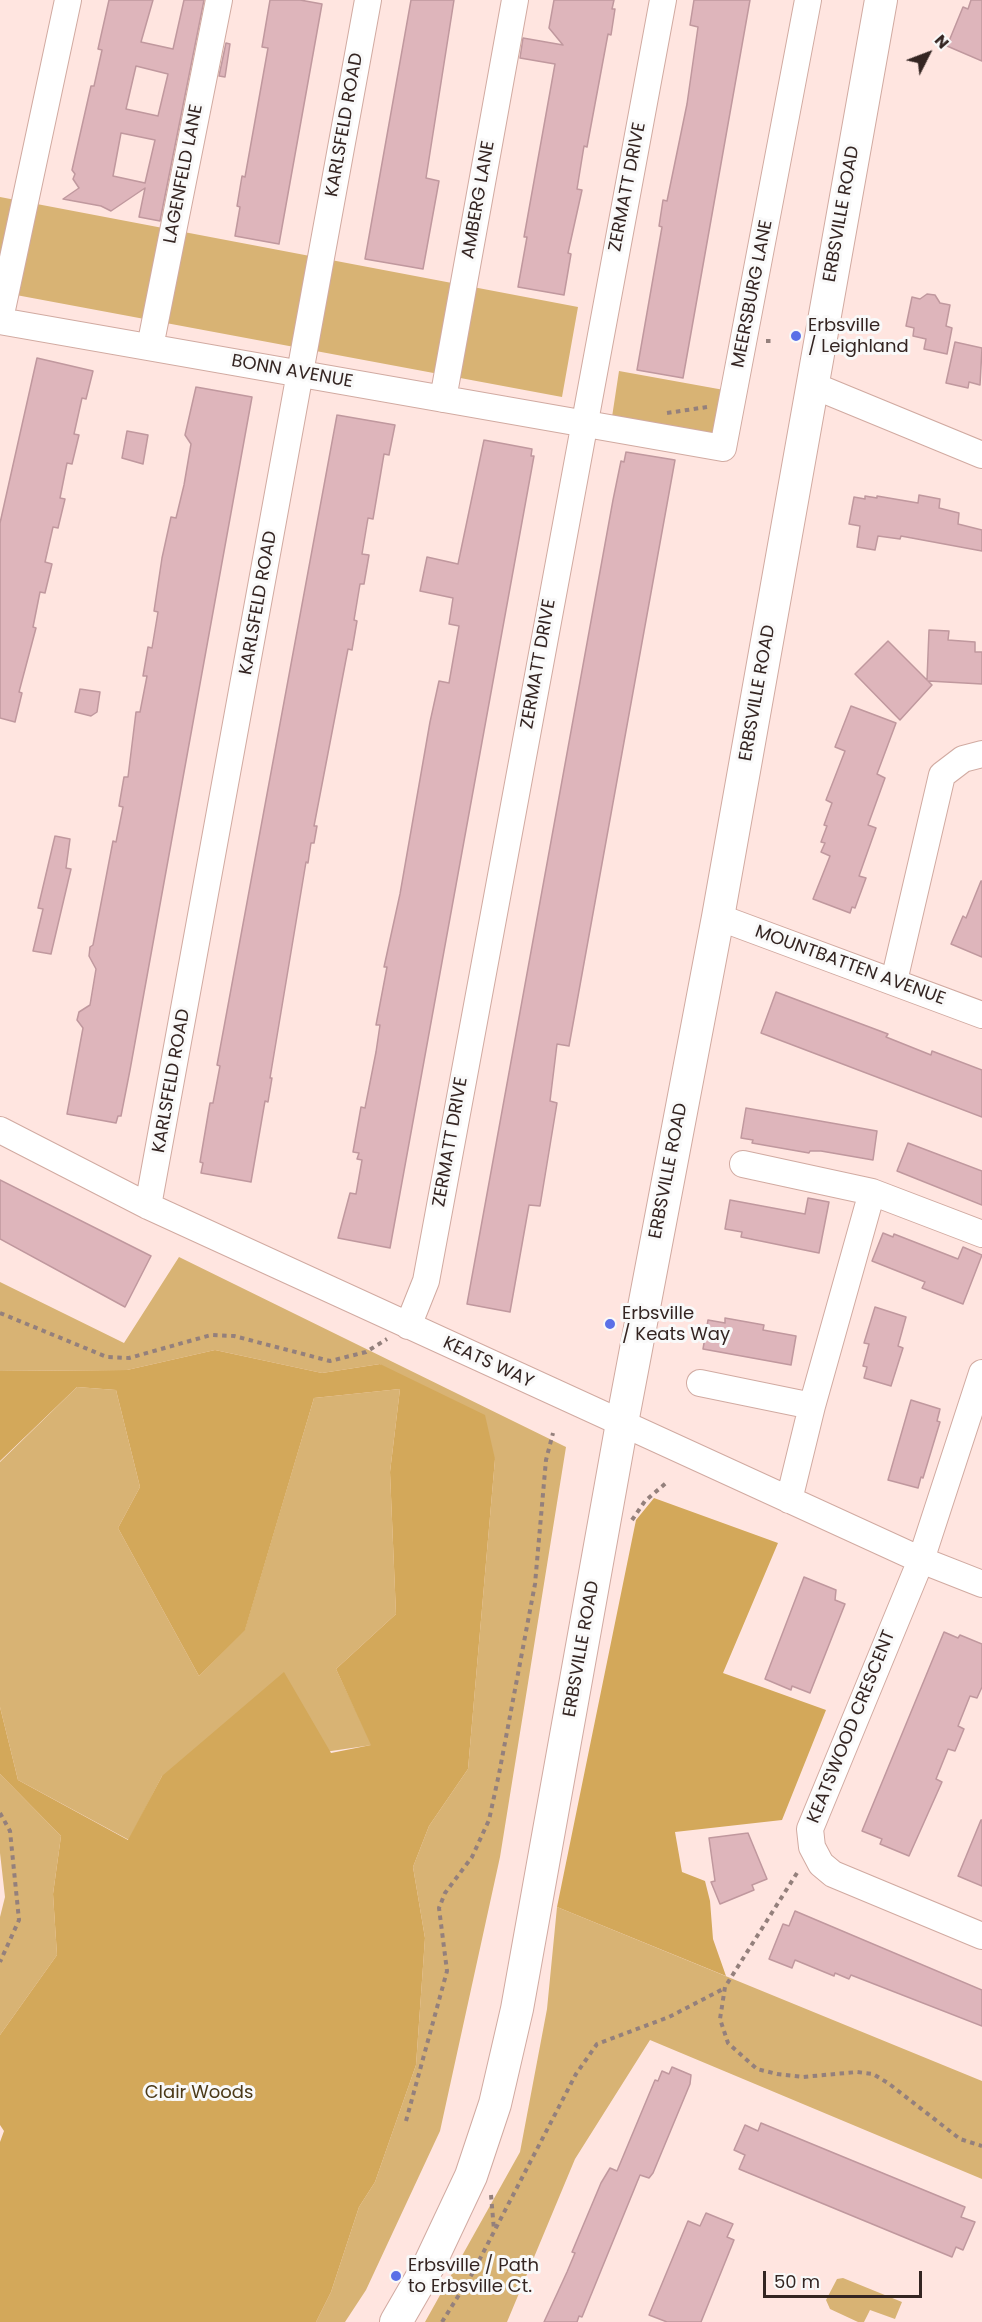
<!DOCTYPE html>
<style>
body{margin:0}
#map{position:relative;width:982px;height:2322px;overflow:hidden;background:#ffe5e0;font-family:Poppins,sans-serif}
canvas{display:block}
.north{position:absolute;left:898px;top:24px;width:60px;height:60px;-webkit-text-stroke:4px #f9f9f9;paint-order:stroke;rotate:48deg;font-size:16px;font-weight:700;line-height:24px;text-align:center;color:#342522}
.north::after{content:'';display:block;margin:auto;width:21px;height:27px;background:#342522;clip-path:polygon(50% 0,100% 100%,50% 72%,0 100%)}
.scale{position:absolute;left:763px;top:2271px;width:159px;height:27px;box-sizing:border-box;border:3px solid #342522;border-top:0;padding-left:8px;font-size:18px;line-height:21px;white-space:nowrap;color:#342522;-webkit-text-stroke:4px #f9f9f9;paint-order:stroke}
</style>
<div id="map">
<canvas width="982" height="2322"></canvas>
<div class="north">N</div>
<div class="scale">50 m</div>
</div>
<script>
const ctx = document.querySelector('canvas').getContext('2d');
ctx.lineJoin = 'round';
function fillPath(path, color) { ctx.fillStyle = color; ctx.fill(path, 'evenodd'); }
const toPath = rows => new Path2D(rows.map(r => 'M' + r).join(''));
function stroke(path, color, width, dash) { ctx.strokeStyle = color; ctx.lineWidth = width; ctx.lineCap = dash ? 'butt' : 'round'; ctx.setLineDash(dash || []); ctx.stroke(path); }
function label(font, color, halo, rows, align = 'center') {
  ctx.font = font + ' Poppins,sans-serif'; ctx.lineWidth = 6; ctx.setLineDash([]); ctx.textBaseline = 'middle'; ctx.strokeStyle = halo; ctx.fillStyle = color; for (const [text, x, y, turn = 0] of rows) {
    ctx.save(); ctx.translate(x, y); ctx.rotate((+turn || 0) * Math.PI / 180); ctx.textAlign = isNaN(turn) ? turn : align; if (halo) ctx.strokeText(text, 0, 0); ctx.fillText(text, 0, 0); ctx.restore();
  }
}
const green = toPath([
 [0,197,578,307,562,397,0,292],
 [619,371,724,390,716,434,612,417],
 [179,1257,566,1447,500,1857,440,2131,366,2290,345,2322,316,2322,331,2292,359,2207,375,2182,416,2065,425,1938,413,1867,429,1826,468,1769,495,1459,380,1364,322,1373,215,1350,127,1370,0,1371,0,1282,124,1343],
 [77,1387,116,1390,140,1487,118,1528,199,1676,245,1629,314,1398,400,1389,390,1472,396,1614,336,1669,372,1745,162,1776,129,1840,18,1780,0,1707,0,1462],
 [0,1774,61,1836,53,1894,57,1955,0,2035,0,1917,5,1897,0,1853],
 [557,1907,982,2081,982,2179,650,2040,575,2159,507,2322,425,2322,520,2152,547,2009],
 [843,2278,902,2302,895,2319,870,2310,864,2322,858,2322,830,2309,826,2300,837,2279]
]);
const forest = toPath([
 [215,1350,322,1373,380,1364,485,1415,495,1459,468,1769,429,1826,413,1867,425,1938,416,2065,375,2182,359,2207,331,2292,316,2322,0,2322,0,2142,4,2131,0,2125,0,2035,57,1955,53,1894,61,1836,0,1774,0,1707,18,1780,128,1840,162,1776,284,1672,331,1753,371,1745,336,1669,396,1614,390,1472,400,1389,314,1398,245,1630,199,1676,118,1528,140,1487,116,1390,77,1387,0,1461,0,1371,127,1370],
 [654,1498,778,1543,723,1673,826,1710,782,1820,675,1832,682,1872,705,1881,710,1901,713,1939,726,1976,557,1907,636,1520]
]);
const building = toPath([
 [109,0,153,0,141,42,173,49,184,0,204,0,160,221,139,217,145,188,111,211,101,206,63,199,79,188,73,179,75,174,72,170,91,86,94,86,102,50,98,49,109,0],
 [136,66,168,74,158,116,126,109,136,66],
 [121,133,155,140,145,183,113,176,121,133],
 [270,0,300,0,322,4,279,244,235,236,240,207,237,206,242,176,245,177,268,48,262,47,270,0],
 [411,0,454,0,426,178,439,181,423,269,365,259,411,0],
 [554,0,614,0,612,9,615,9,611,35,608,34,587,147,584,146,577,189,582,190,568,253,571,254,564,295,518,287,527,237,524,237,555,64,520,58,523,38,563,45,549,28,554,0],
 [694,0,750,0,683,378,637,370,662,227,659,226,663,200,667,201,687,104,698,27,690,25,694,0],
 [971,0,982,0,982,61,947,46,963,7,968,9,971,0],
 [226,43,230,44,225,77,219,76,226,43],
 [927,294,935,295,940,303,950,305,946,326,952,328,947,354,924,349,926,339,913,336,914,328,906,326,912,297,920,299,927,294],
 [955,342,982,348,980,385,969,382,968,388,946,383,955,342],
 [37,358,93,371,86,399,82,398,74,434,79,435,72,464,67,463,60,498,65,499,58,528,53,527,45,562,52,564,45,593,40,592,33,627,36,628,19,692,22,693,15,722,0,718,0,523,37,358],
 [196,387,252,397,130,1070,121,1116,118,1116,116,1123,67,1114,83,1028,77,1020,79,1012,90,1005,96,969,89,956,90,947,93,945,113,841,116,842,123,807,119,806,124,777,128,777,136,712,140,712,147,676,143,676,148,647,152,648,158,612,154,611,162,558,171,517,176,518,184,485,191,444,185,435,196,387],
 [337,415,395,425,389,455,384,454,373,519,368,518,362,554,369,555,364,584,360,584,354,620,357,621,352,650,348,649,314,826,317,826,314,843,311,843,308,863,306,862,270,1078,272,1078,268,1102,265,1101,251,1182,201,1173,203,1163,200,1162,210,1103,213,1103,220,1066,217,1065,337,415],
 [127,431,148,435,143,464,122,458,127,431],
 [484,440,532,449,531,456,534,456,390,1248,338,1238,350,1193,356,1194,362,1160,357,1159,359,1153,353,1152,361,1107,365,1108,376,1052,380,1025,376,1025,387,967,384,967,400,894,430,722,439,681,449,683,459,626,449,624,453,598,420,591,427,557,458,564,484,440],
 [626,452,675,460,569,1046,557,1044,550,1101,557,1103,540,1206,529,1205,510,1312,467,1304,613,500,621,461,624,462,626,452],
 [919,495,940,499,939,508,959,513,958,524,982,530,982,551,901,536,900,539,878,536,875,550,857,547,860,526,849,524,854,497,865,499,865,496,877,498,877,496,918,503,919,495],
 [929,630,949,631,948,640,975,642,975,652,982,652,982,684,928,681,932,685,900,720,855,674,888,641,927,680,929,630],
 [80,689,100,692,97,712,91,716,75,712,80,689],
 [851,706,896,723,877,774,885,778,868,825,876,828,859,876,866,878,855,908,852,907,850,913,813,899,830,856,821,852,825,843,821,842,827,826,824,825,832,803,826,800,845,751,835,747,851,706],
 [55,836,70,839,66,868,71,869,51,954,33,951,43,909,38,908,55,836],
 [981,881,982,881,982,957,951,944,963,916,966,918,981,881],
 [776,992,888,1034,886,1037,931,1055,932,1051,982,1070,982,1117,761,1033,776,992],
 [746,1108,877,1131,873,1160,821,1151,810,1151,809,1153,752,1143,753,1140,741,1138,746,1108],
 [908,1143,982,1171,982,1205,897,1171,908,1143],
 [0,1180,151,1256,125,1307,0,1239,0,1180],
 [808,1198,829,1202,819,1253,741,1237,742,1232,725,1229,730,1200,805,1214,808,1198],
 [883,1233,893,1237,894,1234,958,1259,963,1247,982,1255,963,1304,922,1288,925,1282,872,1261,883,1233],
 [875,1307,906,1317,898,1346,903,1348,891,1386,864,1378,867,1367,863,1366,869,1344,864,1343,875,1307],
 [725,1318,764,1325,763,1330,796,1336,791,1365,703,1349,708,1320,725,1323,725,1318],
 [911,1400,940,1409,937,1421,940,1422,923,1478,921,1477,918,1488,888,1480,911,1400],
 [804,1577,836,1590,835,1600,845,1604,810,1693,792,1686,791,1690,765,1679,804,1577],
 [944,1632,958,1638,960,1635,982,1644,982,1687,977,1698,970,1696,958,1726,964,1729,955,1751,948,1749,936,1779,942,1782,909,1856,880,1844,882,1839,862,1831,944,1632],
 [981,1820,982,1820,982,1886,958,1876,981,1820],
 [748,1833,767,1879,752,1885,754,1890,720,1904,711,1882,715,1881,709,1838,748,1833],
 [795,1911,982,1990,982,2026,851,1975,849,1979,835,1973,834,1976,795,1960,792,1968,769,1959,783,1924,789,1926,795,1911],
 [672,2067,691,2075,690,2084,653,2173,649,2178,640,2175,582,2317,579,2316,577,2322,544,2322,567,2272,575,2253,572,2252,601,2183,610,2168,617,2171,655,2080,658,2081,662,2071,669,2074,672,2067],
 [761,2123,965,2207,961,2217,975,2222,963,2250,956,2247,952,2257,739,2169,745,2155,734,2150,745,2125,758,2131,761,2123],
 [706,2213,733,2224,727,2237,734,2240,701,2322,667,2322,649,2315,688,2221,700,2226,706,2213]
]);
const path = toPath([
 [766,341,775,341],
 [667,413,707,407],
 [0,1313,107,1357,129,1358,211,1335,234,1336,330,1361,366,1352,387,1339],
 [632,1520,645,1501,666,1483],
 [0,1813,10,1831,19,1920,0,1962],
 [797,1873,725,1987,720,2019,728,2043,757,2069,777,2074,803,2077,857,2072,873,2074,888,2083,960,2139,982,2146],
 [406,2121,447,1971,439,1908,445,1893,472,1857,489,1820,499,1774,535,1584,546,1460,553,1433],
 [491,2195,494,2230],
 [442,2322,472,2274,576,2074,597,2044,669,2017,725,1988]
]);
const minor = toPath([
 [0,319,68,0],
 [0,321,723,448,808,0],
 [150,347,219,0],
 [812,385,982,455],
 [443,399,515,0],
 [718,917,982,1015],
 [894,981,942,775,963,759,982,754],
 [0,1130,148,1206,921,1560,982,1584],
 [743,1164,872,1192,982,1234],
 [148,1206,368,0],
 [408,1326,426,1281,663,0],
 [982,1373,921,1560,810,1829,812,1847,821,1864,833,1874,982,1936],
 [700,1383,812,1406],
 [789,1500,812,1406,872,1192]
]);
const major = toPath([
 [396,2322,430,2263,471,2176,495,2104,517,2009,622,1423,718,917,881,0]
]);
const markers = [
 [796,336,6,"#5b70e7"],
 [610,1324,6,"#5b70e7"],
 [396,2276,6,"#5b70e7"]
];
const streetNames = [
 ["KARLSFELD ROAD",345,125,-80],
 ["LAGENFELD LANE",184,174,-79],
 ["ZERMATT DRIVE",628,187,-79],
 ["AMBERG LANE",479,200,-80],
 ["ERBSVILLE ROAD",842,214,-80],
 ["MEERSBURG LANE",753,294,-79],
 ["BONN AVENUE",292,372,10],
 ["KARLSFELD ROAD",259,603,-80],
 ["ZERMATT DRIVE",539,664,-80],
 ["ERBSVILLE ROAD",758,693,-80],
 ["MOUNTBATTEN AVENUE",850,966,20],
 ["KARLSFELD ROAD",172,1081,-80],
 ["ZERMATT DRIVE",451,1142,-80],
 ["ERBSVILLE ROAD",669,1171,-79],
 ["KEATS WAY",488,1363,25],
 ["ERBSVILLE ROAD",582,1649,-80],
 ["KEATSWOOD CRESCENT",852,1727,-68]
];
const poiNames = [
 ["Erbsville",808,326],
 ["/ Leighland",808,347],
 ["Erbsville",622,1314],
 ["/ Keats Way",622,1335],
 ["Erbsville / Path",408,2266],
 ["to Erbsville Ct.",408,2287]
];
const parkNames = [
 ["Clair Woods",199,2093]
];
fillPath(green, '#d8b374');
fillPath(forest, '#d3a85a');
fillPath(building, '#deb5bb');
stroke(building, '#c0989e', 1.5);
stroke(minor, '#d1aaa1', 28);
stroke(major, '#d1aaa1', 34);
stroke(path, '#94807c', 4, [4.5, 4.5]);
stroke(minor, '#fff', 26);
stroke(major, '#fff', 32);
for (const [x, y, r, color] of markers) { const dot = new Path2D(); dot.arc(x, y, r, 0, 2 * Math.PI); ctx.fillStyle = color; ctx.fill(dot); stroke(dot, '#f9f9f9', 2); }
label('18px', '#342522', '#f9f9f9', streetNames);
label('18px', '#342522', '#f9f9f9', poiNames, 'left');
label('18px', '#4b3917', '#f9f9f9', parkNames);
</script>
